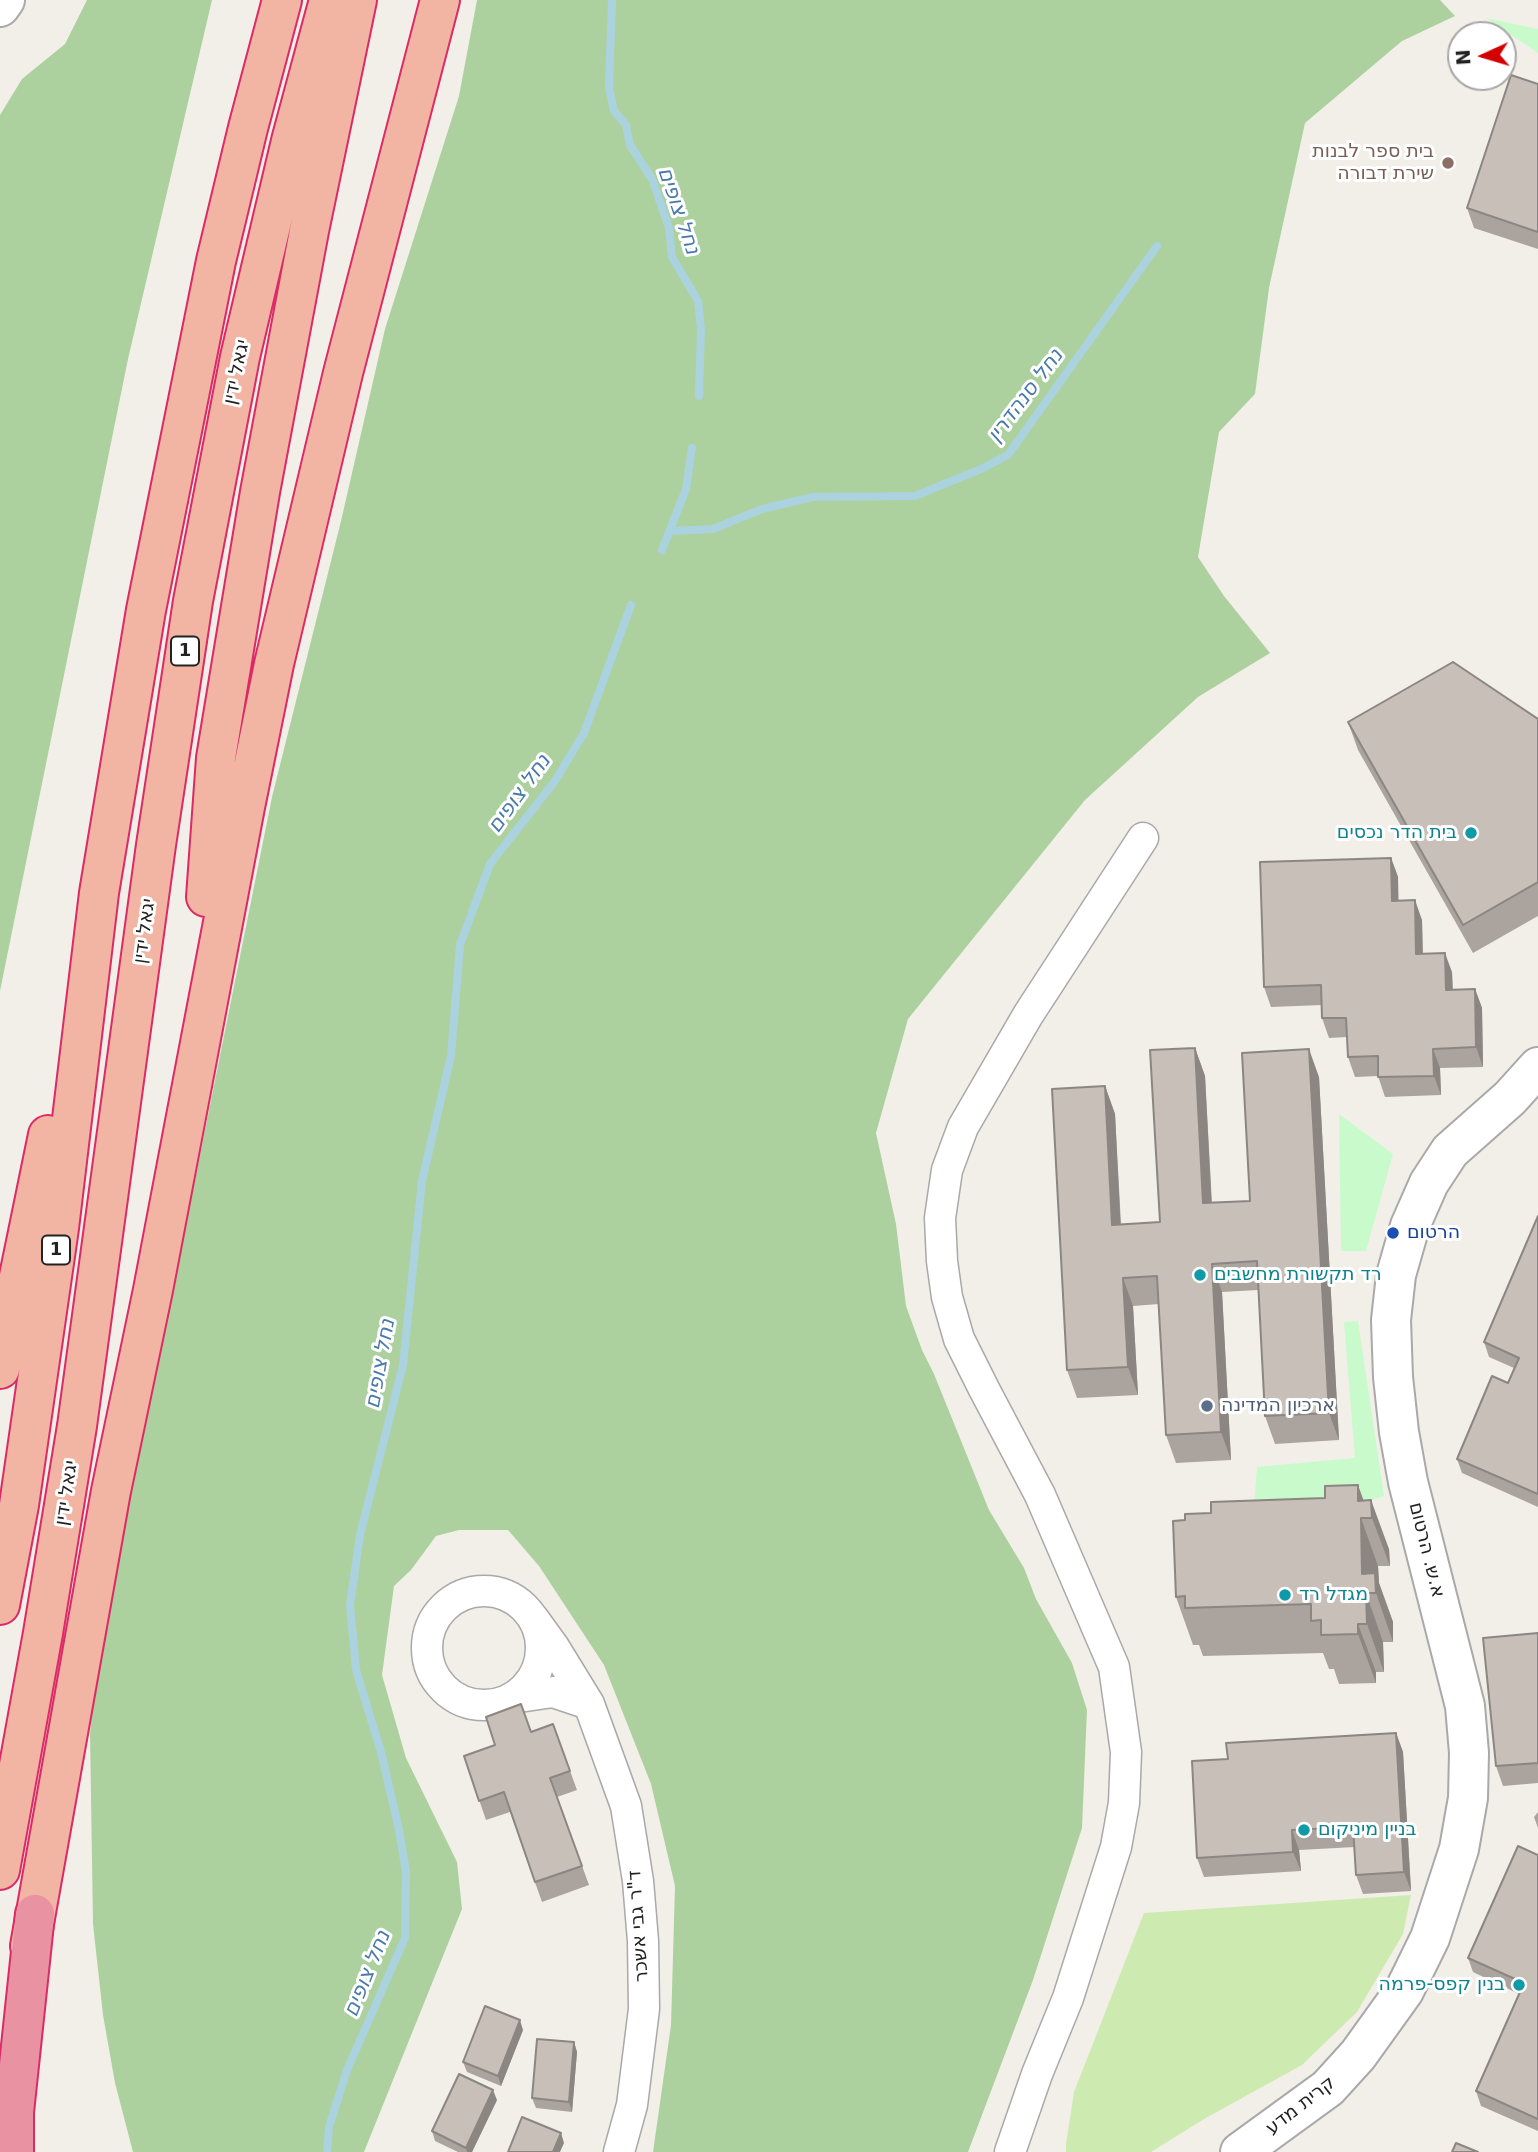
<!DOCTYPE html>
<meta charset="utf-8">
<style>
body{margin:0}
#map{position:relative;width:1538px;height:2152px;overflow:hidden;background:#f2efe9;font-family:"DejaVu Sans",sans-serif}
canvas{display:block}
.north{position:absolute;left:1447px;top:21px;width:70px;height:70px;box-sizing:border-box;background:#fff;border:2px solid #a7a7a7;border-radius:50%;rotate:266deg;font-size:19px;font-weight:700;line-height:28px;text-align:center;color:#222}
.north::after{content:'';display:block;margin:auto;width:24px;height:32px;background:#d40000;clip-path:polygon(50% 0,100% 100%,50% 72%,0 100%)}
</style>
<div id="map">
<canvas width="1538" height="2152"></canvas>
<div class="north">N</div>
</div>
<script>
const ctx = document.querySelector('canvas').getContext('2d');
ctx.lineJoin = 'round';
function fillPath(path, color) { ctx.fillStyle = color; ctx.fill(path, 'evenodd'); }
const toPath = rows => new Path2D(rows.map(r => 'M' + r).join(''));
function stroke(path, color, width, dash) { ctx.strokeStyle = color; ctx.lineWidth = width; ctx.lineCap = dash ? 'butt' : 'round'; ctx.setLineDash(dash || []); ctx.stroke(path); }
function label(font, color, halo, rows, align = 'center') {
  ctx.font = font + ' "DejaVu Sans","Noto Sans Hebrew",sans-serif'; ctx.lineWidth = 6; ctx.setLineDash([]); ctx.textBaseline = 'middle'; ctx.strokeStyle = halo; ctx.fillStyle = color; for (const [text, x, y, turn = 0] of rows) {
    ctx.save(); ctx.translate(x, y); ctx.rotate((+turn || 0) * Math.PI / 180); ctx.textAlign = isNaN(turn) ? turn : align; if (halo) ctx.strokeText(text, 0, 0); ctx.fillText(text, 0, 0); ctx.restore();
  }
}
const grass = toPath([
 [1411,1895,1403,1934,1357,2012,1302,2065,1204,2119,1151,2152,1066,2152,1066,2144,1074,2092,1144,1913]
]);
const forest = toPath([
 [87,0,212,0,128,359,0,991,0,115,22,79,65,44],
 [477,0,1440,0,1455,16,1402,41,1305,123,1269,288,1255,394,1219,432,1198,557,1224,596,1270,653,1198,697,1085,800,908,1019,876,1133,896,1224,906,1306,922,1350,934,1374,989,1510,1024,1568,1036,1599,1072,1663,1087,1710,1082,1828,1033,1980,968,2152,653,2152,671,2025,675,1886,651,1784,604,1665,539,1566,508,1530,459,1530,436,1536,411,1570,394,1586,382,1675,406,1758,457,1862,462,1909,364,2152,133,2152,115,2083,103,2015,93,1924,90,1733,102,1620,192,1195,272,797,341,521,385,329,459,96]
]);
const park = toPath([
 [1486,18,1538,29,1538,53],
 [1339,1114,1393,1154,1366,1251,1341,1251],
 [1358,1321,1384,1496,1351,1506,1253,1521,1257,1467,1355,1458,1344,1322]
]);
const stream = toPath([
 [612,0,609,87,614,111,626,125,630,145,652,179,669,228,672,257,698,301,701,329,699,396],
 [670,531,713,529,762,509,813,497,915,496,981,469,1008,455,1157,246],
 [662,550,686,489,692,448],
 [327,2152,329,2127,347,2070,405,1938,406,1872,399,1830,381,1752,356,1670,350,1605,360,1535,403,1365,422,1181,451,1056,460,945,490,864,555,781,584,733,631,605]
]);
const minor = toPath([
 '427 1648a57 57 0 1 1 114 0a57 57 0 1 1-114 0Z',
 [533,1618,554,1647,589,1704,626,1806,638,1881,643,1941,644,2009,632,2105,619,2152],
 [512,1698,553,1692,589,1704],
 [1010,2152,1037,2074,1068,1998,1116,1847,1124,1803,1126,1752,1114,1667,1040,1495,984,1389,959,1339,947,1297,942,1261,940,1218,947,1170,963,1127,1028,1015,1143,838]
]);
const tertiary = toPath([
 [0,7,5,0],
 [1240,2152,1328,2088,1358,2055,1404,1991,1430,1938,1459,1849,1468,1798,1469,1753,1465,1706,1408,1482,1399,1432,1393,1377,1391,1320,1396,1275,1410,1226,1429,1183,1450,1151,1510,1098,1538,1067]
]);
const trunk = toPath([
 [206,897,216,758,260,492,309,231,357,0],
 [0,1369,48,1135],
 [0,1605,19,1505,59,1228,99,893,146,610,216,261,248,128,282,0],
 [0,1870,43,1633,77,1426,156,845,193,601,240,357,291,141,329,0],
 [30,1946,111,1491,153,1290,245,807,274,664,343,373,440,0]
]);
const motorway = toPath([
 [14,2152,14,2112,35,1914]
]);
const wall = toPath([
 [1538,84,1538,249,1474,228,1467,208],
 [1538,719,1538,916,1473,953,1358,750,1348,722],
 [1391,858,1398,877,1398,901,1422,920,1423,954,1452,972,1453,990,1475,989,1482,1008,1483,1067,1440,1068,1441,1095,1385,1097,1378,1076,1355,1077,1348,1057,1347,1037,1329,1038,1322,1018,1322,1005,1271,1007,1264,987],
 [1195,1048,1205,1076,1212,1203,1250,1201,1319,1077,1339,1440,1275,1444,1265,1416,1258,1290,1222,1292,1231,1460,1176,1463,1166,1435,1159,1304,1133,1306,1138,1395,1077,1398,1067,1370,1105,1086,1115,1114,1121,1224,1160,1222],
 [1538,1216,1538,1507,1462,1473,1457,1459,1508,1383,1514,1368,1489,1357,1484,1342],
 [1363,1501,1389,1549,1390,1566,1378,1566,1379,1583,1393,1622,1393,1642,1383,1642,1384,1672,1376,1672,1376,1683,1339,1684,1334,1669,1329,1669,1323,1653,1203,1656,1199,1645,1193,1645,1176,1597,1185,1520,1211,1513],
 [1538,1633,1538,1783,1503,1786,1496,1766],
 [553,1724,577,1790,557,1797,589,1885,542,1902,510,1812,486,1820,464,1756],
 [1396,1733,1403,1752,1411,1891,1363,1894,1356,1875,1355,1847,1299,1850,1301,1871,1204,1877,1197,1858,1228,1759],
 [1538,1812,1538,1828,1534,1817],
 [1538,1855,1538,2131,1481,2106,1476,2091,1519,1994,1473,1972,1468,1958],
 [523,2030,501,2086,467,2072,463,2062],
 [574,2042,577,2052,572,2112,536,2108,532,2098],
 [497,2100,472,2152,458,2152,435,2141,432,2131]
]);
const shadedWall = toPath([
 [1391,858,1398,877,1399,920,1392,901],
 [1415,900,1422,920,1423,973,1416,954],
 [1445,953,1452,972,1453,1009,1446,990],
 [1475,989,1482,1008,1483,1067,1476,1047],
 [1195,1048,1205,1076,1213,1231,1203,1203],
 [1309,1049,1319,1077,1339,1440,1329,1413],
 [1433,1049,1440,1068,1441,1095,1434,1076],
 [1105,1086,1115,1114,1122,1253,1112,1225],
 [1212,1264,1222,1292,1231,1460,1221,1432],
 [1123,1278,1133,1306,1138,1395,1128,1367],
 [1358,1485,1370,1518,1358,1501],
 [1371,1500,1389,1549,1390,1566,1372,1518],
 [1361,1518,1378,1566,1379,1583,1393,1622,1393,1642,1376,1593,1362,1574],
 [1366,1593,1383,1642,1384,1672,1367,1624],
 [1358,1624,1376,1672,1376,1683,1358,1634],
 [1396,1733,1403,1752,1411,1891,1404,1872],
 [1292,1830,1299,1850,1301,1871,1293,1852],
 [520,2020,523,2030,501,2086,498,2076],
 [574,2042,577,2052,572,2112,569,2102],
 [493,2090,497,2100,472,2152,467,2152,466,2148],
 [561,2133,564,2143,560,2152,553,2152]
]);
const building = toPath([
 [1511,75,1538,84,1538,232,1467,208,1511,75],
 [1453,662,1538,719,1538,882,1463,925,1348,722,1453,662],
 [1391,858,1392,901,1415,900,1416,954,1445,953,1446,990,1475,989,1476,1047,1433,1049,1434,1076,1378,1077,1378,1056,1348,1057,1346,1018,1322,1018,1321,985,1264,987,1260,862,1391,858],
 [1195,1048,1203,1203,1250,1201,1242,1053,1309,1049,1329,1413,1265,1416,1257,1261,1212,1264,1221,1432,1166,1435,1157,1276,1123,1278,1128,1367,1067,1370,1052,1089,1105,1086,1112,1225,1160,1222,1150,1050,1195,1048],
 [1538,1216,1538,1494,1457,1459,1492,1376,1508,1383,1519,1358,1484,1342,1538,1216],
 [1358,1485,1358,1501,1371,1500,1372,1518,1361,1518,1362,1574,1375,1573,1376,1593,1366,1593,1367,1624,1358,1624,1358,1634,1321,1635,1321,1620,1311,1621,1311,1604,1185,1608,1185,1596,1176,1597,1173,1521,1185,1520,1185,1514,1211,1513,1211,1502,1325,1498,1325,1486,1358,1485],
 [1538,1633,1538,1763,1496,1766,1483,1638,1538,1633],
 [521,1704,531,1732,553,1724,570,1771,550,1778,582,1866,535,1882,504,1792,479,1801,464,1756,495,1745,486,1717,521,1704],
 [1396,1733,1404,1872,1356,1875,1353,1827,1292,1830,1293,1852,1197,1858,1192,1761,1228,1759,1226,1743,1396,1733],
 [1518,1846,1538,1855,1538,2119,1476,2091,1524,1983,1468,1958,1518,1846],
 [485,2006,520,2020,498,2076,463,2062,485,2006],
 [537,2039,574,2042,569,2102,532,2098,537,2039],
 [459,2074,493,2090,466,2148,432,2131,459,2074],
 [522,2117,561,2133,553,2152,508,2152,522,2117],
 [1456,2143,1478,2152,1452,2152,1456,2143]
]);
const markers = [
 [1448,163,7,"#8d6e63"],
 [1471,833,7,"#0f9aa8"],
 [1393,1233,7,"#1a4fb4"],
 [1200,1275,7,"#0f9aa8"],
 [1207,1406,7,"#5c6f8a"],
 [1285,1595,7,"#0f9aa8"],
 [1304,1830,7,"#0f9aa8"],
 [1519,1985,7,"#0f9aa8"]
];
const shields = [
 [185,651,28],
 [56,1250,28]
];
const shieldNames = [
 ["1",185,651],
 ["1",56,1250]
];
const educationNames = [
 ["בית ספר לבנות",1434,152],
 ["שירת דבורה",1434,174]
];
const streetNames = [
 ["יגאל ידין",237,372,-78],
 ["יגאל ידין",145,931,-82],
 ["יגאל ידין",67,1493,-81],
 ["א.ש. הרטום",1426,1550,76],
 ["ד\"ר גבי אשכר",639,1926,-94],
 ["קרית מדע",1301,2106,-38]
];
const cultureNames = [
 ["בית הדר נכסים",1457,833,"right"],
 ["רד תקשורת מחשבים",1214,1275],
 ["מגדל רד",1299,1595],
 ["בניין מיניקום",1318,1830],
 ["בנין קפס-פרמה",1505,1985,"right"]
];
const transitNames = [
 ["הרטום",1407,1233]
];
const serviceNames = [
 ["ארכיון המדינה",1221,1406]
];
const waterNames = [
 ["נחל צופים",678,211,71],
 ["נחל סנהדרין",1026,396,-53],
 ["נחל צופים",520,794,-54],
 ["נחל צופים",381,1364,-80],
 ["נחל צופים",368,1974,-68]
];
fillPath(grass, '#cdebb0');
fillPath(forest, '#add19e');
fillPath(park, '#c8facc');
stroke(stream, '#aad3df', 8);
stroke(minor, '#a9a9a9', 33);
stroke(tertiary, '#a9a9a9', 42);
stroke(trunk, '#dc2a67', 42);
stroke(motorway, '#dc2a67', 42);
stroke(minor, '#fff', 30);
stroke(tertiary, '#fff', 38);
stroke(trunk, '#f2b4a3', 38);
stroke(motorway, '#e892a2', 38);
fillPath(wall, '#aba49e');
fillPath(shadedWall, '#8b8681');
fillPath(building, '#c7bfb8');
stroke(building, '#8b8681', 2);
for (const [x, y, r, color] of markers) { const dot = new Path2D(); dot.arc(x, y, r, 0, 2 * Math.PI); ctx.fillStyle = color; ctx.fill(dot); stroke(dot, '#fff', 2.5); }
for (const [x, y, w] of shields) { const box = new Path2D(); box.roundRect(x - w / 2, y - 14.5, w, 29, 5); ctx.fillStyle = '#fff'; ctx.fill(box); stroke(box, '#222', 2); }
label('bold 18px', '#222', null, shieldNames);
label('19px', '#785e54', '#fff', educationNames, 'right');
label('19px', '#222', '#fff', streetNames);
label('19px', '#0d838f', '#fff', cultureNames, 'left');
label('19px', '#164399', '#fff', transitNames, 'left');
label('19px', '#4e5e75', '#fff', serviceNames, 'left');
label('italic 21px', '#4a7aab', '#fff', waterNames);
</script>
